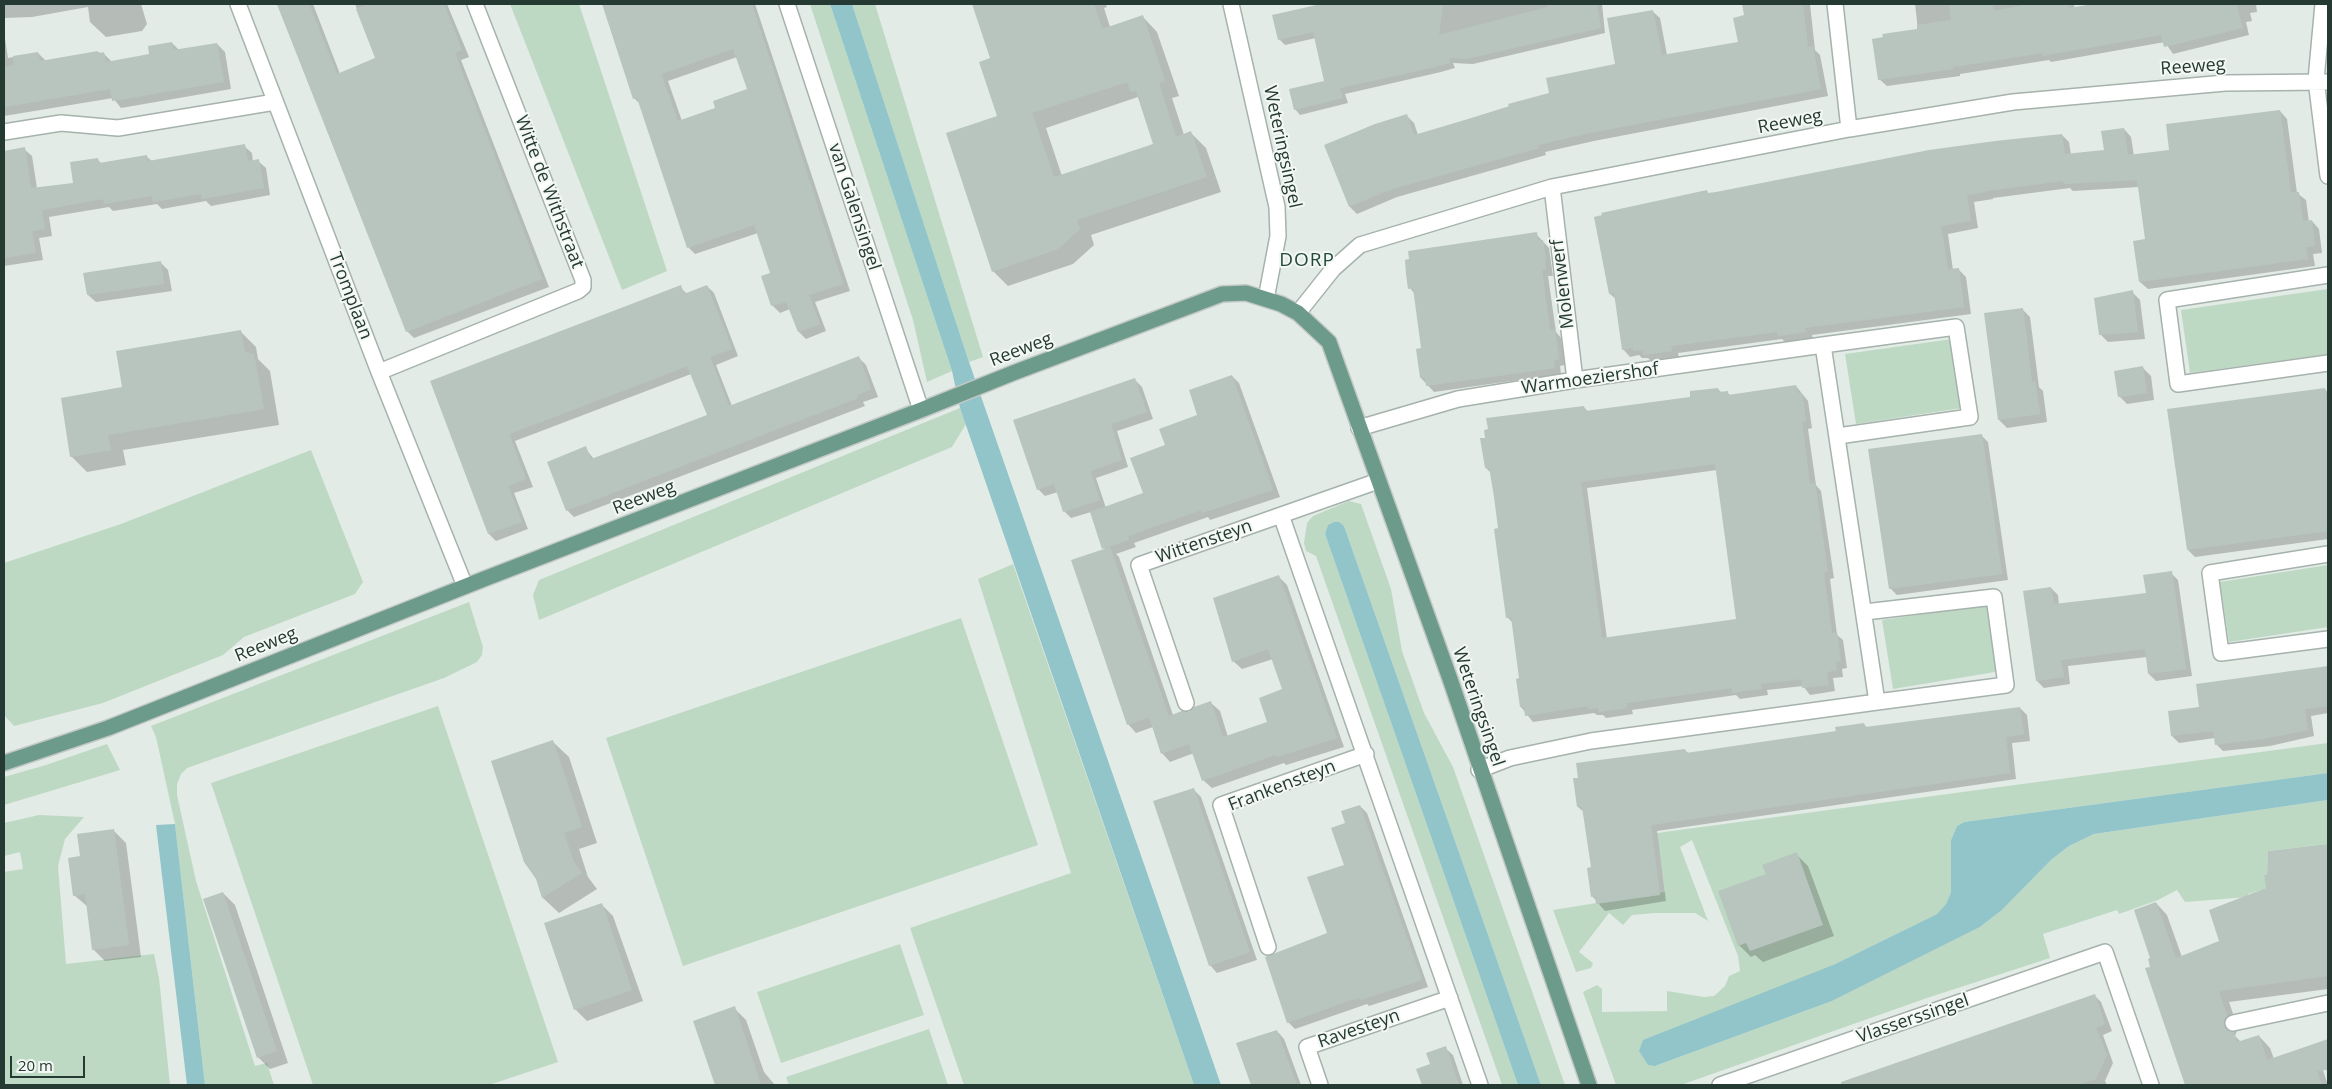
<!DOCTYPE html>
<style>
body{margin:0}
#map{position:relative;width:2332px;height:1089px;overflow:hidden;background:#e3ebe6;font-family:"Open Sans",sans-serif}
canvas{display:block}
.frame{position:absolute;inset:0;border:5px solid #253a32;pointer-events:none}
.scale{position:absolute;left:10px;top:1056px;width:75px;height:22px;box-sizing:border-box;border:2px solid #253a32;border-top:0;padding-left:6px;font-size:15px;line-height:18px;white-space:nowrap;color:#253a32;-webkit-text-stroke:4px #f3f8f5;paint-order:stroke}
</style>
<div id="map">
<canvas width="2332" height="1089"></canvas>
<div class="frame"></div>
<div class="scale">20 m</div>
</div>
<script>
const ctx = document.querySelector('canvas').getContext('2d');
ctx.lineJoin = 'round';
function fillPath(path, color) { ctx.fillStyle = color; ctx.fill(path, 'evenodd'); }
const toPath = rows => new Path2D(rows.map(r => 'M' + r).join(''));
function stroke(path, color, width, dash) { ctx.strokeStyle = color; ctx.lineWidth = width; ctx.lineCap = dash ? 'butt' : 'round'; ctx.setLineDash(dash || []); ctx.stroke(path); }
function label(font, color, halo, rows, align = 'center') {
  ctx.font = font + ' "Open Sans",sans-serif'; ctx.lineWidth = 4; ctx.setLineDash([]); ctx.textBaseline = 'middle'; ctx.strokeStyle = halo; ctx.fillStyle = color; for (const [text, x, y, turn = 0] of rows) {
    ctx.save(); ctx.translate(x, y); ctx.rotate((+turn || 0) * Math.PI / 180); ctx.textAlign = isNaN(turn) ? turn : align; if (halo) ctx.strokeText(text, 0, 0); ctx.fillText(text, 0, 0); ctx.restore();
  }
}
const green = toPath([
 [510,4,579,4,667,271,622,290],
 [810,4,830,4,952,371,927,382,913,320],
 [852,4,875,4,983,357,969,362],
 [2328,289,2328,354,2190,373,2181,310],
 [1952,339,1962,408,1856,424,1845,354],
 [960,408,966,424,952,447,539,620,533,595,539,580],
 [311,450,363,582,355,594,244,637,223,655,103,703,14,726,4,715,4,563,121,524],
 [1349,501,1361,504,1391,589,1402,651,1424,713,1453,767,1565,1085,1541,1085,1344,526,1328,526,1325,534,1518,1085,1502,1085,1316,556,1306,551,1304,543,1307,523,1313,516],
 [1013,564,1194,1085,964,1085,910,928,1071,873,978,579],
 [2328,565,2328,627,2229,642,2220,582],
 [469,602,483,647,482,655,477,662,444,678,187,768,181,774,177,784,177,795,196,881,255,1066,267,1063,274,1085,205,1085,175,824,156,737,151,726],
 [1991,604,2001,671,1893,689,1882,620],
 [961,618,1038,845,683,966,606,738],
 [438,706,558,1062,489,1085,313,1085,211,783],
 [2328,743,2328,773,1964,822,1957,826,1951,840,1951,892,1946,904,1937,914,1833,965,1655,1066,1832,1001,1980,927,2002,910,2051,860,2069,846,2094,834,2328,800,2328,844,2268,851,2267,875,2264,876,2267,888,2248,894,2248,897,2185,902,2177,890,2158,900,2119,914,2117,910,2043,934,2050,958,1927,998,1681,1085,1616,1085,1583,992,1597,985,1602,989,1602,1012,1667,1011,1667,991,1704,997,1714,996,1725,986,1729,976,1740,971,1738,956,1692,840,1680,847,1708,921,1695,913,1655,913,1632,915,1623,925,1609,913,1579,952,1593,963,1591,968,1576,972,1553,910,1665,892,1657,833],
 [107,744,120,770,4,805,4,777,46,765],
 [39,815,84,817,65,839,58,866,66,964,154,954,159,978,170,1085,4,1085,4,872,23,869,20,852,4,856,4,823],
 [900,944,924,1015,781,1063,757,992],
 [929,1029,948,1085,789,1085,786,1077]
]);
const water = toPath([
 [830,4,852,4,969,362,1221,1085,1194,1085,960,408,952,371],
 [1334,522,1339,522,1344,526,1541,1085,1518,1085,1325,534,1328,525],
 [2328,773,2328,800,2094,834,2069,846,2051,860,2002,910,1980,927,1832,1001,1655,1066,1648,1065,1639,1051,1643,1040,1833,965,1937,914,1946,904,1951,892,1951,840,1957,826,1964,822],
 [175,824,205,1085,187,1085,156,825]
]);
const shadow = toPath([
 [4,4,141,4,147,24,142,31,106,37,90,22,88,7,32,17,4,18],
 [277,4,313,4,340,74,376,58,355,4,447,4,469,57,461,60,549,287,414,338,407,331],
 [603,4,755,4,850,291,815,302,826,331,806,339,799,332,790,309,780,313,773,306,763,277,771,274,758,233,695,254,688,247,640,104,634,98],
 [737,57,748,90,716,108,682,121,668,81],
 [974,4,1106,4,1107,7,1104,8,1110,27,1143,17,1157,32,1179,96,1172,98,1184,135,1191,133,1206,148,1221,192,1091,235,1094,245,1073,264,1008,286,993,271,998,117,992,59],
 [1138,97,1154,145,1062,176,1046,128],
 [1326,4,1602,4,1605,33,1473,64,1453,63,1455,68,1441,72,1345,94,1348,103,1300,115,1295,109,1326,81,1316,38,1285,45,1279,39,1274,16],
 [1743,4,1810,4,1815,50,1820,55,1828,96,1594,141,1545,152,1546,155,1397,197,1357,214,1350,207,1326,145,1407,116,1414,123,1418,135,1551,93,1617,65,1652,11,1660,18,1667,55,1739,43,1745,15],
 [1915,4,2074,4,2075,9,2096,4,2256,4,2257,12,2250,13,2252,21,2246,22,2249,35,2173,54,2165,42,2051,62,2049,60,1960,74,1960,76,1887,86,1879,79,1918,30],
 [4,32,8,58,38,53,46,61,98,52,104,54,112,62,150,56,172,43,179,50,217,44,225,52,231,89,121,108,113,98,4,116],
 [2280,111,2287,119,2297,193,2306,200,2309,222,2312,221,2319,229,2322,253,2313,254,2315,266,2148,289,2140,282,2147,240,2139,187,2073,191,2070,188,1993,198,1993,199,1974,202,1978,228,1948,234,1953,270,1958,269,1966,277,1971,314,1812,335,1813,339,1786,343,1782,339,1678,353,1679,358,1652,362,1648,358,1642,358,1639,355,1630,357,1623,349,1616,299,1610,294,1709,194,2062,135,2069,142,2071,155,2105,151,2124,129,2131,137,2134,156,2170,151],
 [244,146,252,153,253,162,258,161,266,168,270,195,211,206,206,201,162,209,157,204,113,211,109,207,49,217,52,236,39,238,43,260,4,266,4,152,24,149,32,156,37,188,74,184,97,159,102,164,147,157,152,161],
 [1536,234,1549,248,1553,276,1548,276,1556,332,1561,338,1565,365,1560,366,1561,374,1434,392,1421,378,1423,349,1414,293,1410,288],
 [161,263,168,270,172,291,96,302,88,295],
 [707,286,714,293,738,356,716,365,732,406,859,358,866,365,878,397,863,402,865,406,574,517,567,510,585,448,594,459,708,415,691,374,515,441,533,487,514,493,528,529,496,541,489,534,431,382,680,287,687,294],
 [2132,292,2140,300,2145,339,2108,342,2100,334],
 [2022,309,2030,317,2039,387,2043,391,2047,422,2007,428,1999,420,1985,314],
 [241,332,256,347,258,359,270,371,279,425,123,450,126,465,87,472,71,456,123,388],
 [2143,368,2151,376,2154,400,2127,404,2119,396],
 [1232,376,1239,383,1280,497,1210,520,1208,517,1134,543,1136,547,1116,554,1119,557,1173,715,1190,713,1211,703,1220,711,1228,737,1268,722,1284,690,1273,659,1242,669,1233,661,1278,576,1287,585,1344,747,1286,765,1284,763,1212,788,1203,780,1194,753,1170,762,1162,753,1153,727,1136,733,1128,724,1105,550,1091,512,1071,518,1064,511,1058,492,1045,496,1038,489,1135,380,1142,387,1153,419,1117,431,1128,467,1096,478,1106,508,1145,494,1167,446,1199,415],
 [1796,386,1808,401,1812,428,1808,429,1816,485,1821,491,1834,578,1830,579,1837,635,1843,640,1847,668,1842,669,1843,677,1833,678,1835,691,1810,695,1803,686,1767,690,1768,695,1740,699,1736,695,1632,710,1633,714,1606,718,1603,715,1597,715,1594,713,1533,722,1521,707,1521,679,1513,623,1507,617,1499,529,1491,473,1486,468,1584,407,1588,412,1692,398,1718,389,1722,393,1727,392,1731,396],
 [1717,470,1737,620,1607,639,1587,488],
 [2325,389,2328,393,2328,539,2195,557,2188,550],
 [1981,435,1988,442,2008,580,1897,595,1890,588],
 [2171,573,2178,580,2192,676,2156,681,2149,674,2147,657,2068,666,2070,684,2044,688,2037,681,2051,588,2058,595,2059,605,2147,594],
 [2328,668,2328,713,2311,716,2314,736,2270,746,2223,751,2216,744,2215,738,2179,743,2172,736,2200,708,2197,685],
 [2020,708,2027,715,2030,741,2012,743,2016,779,1657,831,1666,901,1605,911,1592,896,1592,868,1585,813,1578,807,1685,750,1689,754,1837,732,1864,724,1867,728],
 [553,742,569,757,597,843,579,849,588,877,597,889,559,913,543,898,537,878],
 [1193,789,1201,797,1257,960,1217,973,1210,965],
 [1360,806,1367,813,1428,987,1369,1006,1367,1004,1295,1029,1288,1022,1328,933,1346,866,1347,824],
 [114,831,126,843,141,957,105,961,93,949,88,907,74,895,82,857],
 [2325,845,2328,848,2328,989,2229,1002,2238,1028,2235,1036,2241,1042,2259,1036,2270,1048,2274,1059,2319,1059,2328,1085,2186,1085,2146,969,2152,967,2156,903,2167,915,2182,957,2221,942,2268,889],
 [1796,854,1808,866,1834,936,1763,962,1755,955,1751,957,1739,945,1768,874],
 [223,893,235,905,288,1063,270,1069,258,1057],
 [601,904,613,916,643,1001,587,1021,575,1009],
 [2094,995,2101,1002,2112,1031,2103,1035,2113,1063,2105,1081,2107,1085,1837,1085],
 [734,1008,746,1020,764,1072,775,1085,716,1085,694,1022],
 [1277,1031,1284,1039,1301,1085,1252,1085,1238,1044],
 [1445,1048,1453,1055,1463,1085,1423,1085,1418,1070,1431,1065]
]);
const building = toPath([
 [277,4,309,4,337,74,375,58,356,9,368,4,444,4,462,50,455,53,542,279,406,332],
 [602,4,752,4,843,284,809,295,820,324,798,332,786,302,771,306,761,276,770,273,754,225,687,248,637,98,633,99],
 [733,49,747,89,713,101,715,108,678,121,661,74],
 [972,4,1094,4,1102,29,1143,15,1165,81,1159,83,1176,137,1191,131,1207,177,1077,220,1080,229,1058,249,992,272,946,133,997,116,979,62,990,58],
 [1127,82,1131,92,1136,91,1153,144,1054,177,1032,113],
 [1321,4,1443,4,1439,35,1548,7,1547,4,1597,4,1601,28,1466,59,1449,58,1450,63,1435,67,1340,88,1343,98,1294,110,1289,89,1324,81,1313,32,1278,40,1272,15],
 [1742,4,1803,4,1808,47,1813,46,1821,89,1585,134,1538,145,1539,148,1389,190,1349,207,1324,145,1375,124,1407,114,1414,135,1509,107,1508,104,1549,93,1546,78,1615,64,1607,18,1653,10,1662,55,1738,42,1733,18,1744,15],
 [1949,4,1992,4,1994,11,2029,4,2068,4,2069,8,2093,4,2236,4,2243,28,2164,47,2161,35,2042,56,2042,53,1953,67,1953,69,1878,80,1872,39,1883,37,1882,34,1917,29,1917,25,1951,20],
 [172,42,173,50,217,43,224,82,112,101,110,89,4,107,4,67,14,65,13,56,38,52,40,61,98,51,96,54,104,52,106,62,149,54,148,46],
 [2280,110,2291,192,2299,192,2303,221,2312,220,2315,246,2306,247,2308,259,2139,282,2133,241,2145,239,2137,180,2064,184,2063,181,1986,191,1986,192,1967,195,1971,221,1941,226,1948,269,1959,268,1964,307,1805,328,1806,332,1778,336,1777,332,1671,346,1672,351,1643,355,1643,350,1633,351,1633,348,1622,350,1614,293,1609,294,1594,217,1602,215,1601,213,1707,190,1708,193,1716,192,1929,150,1995,141,2062,134,2065,154,2104,150,2101,131,2124,128,2128,155,2169,150,2166,124],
 [245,144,248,161,259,159,264,188,202,199,201,194,153,202,152,196,104,204,103,199,42,210,45,229,32,231,36,253,4,258,4,151,25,147,31,188,73,183,70,162,98,158,99,163,147,155,148,161],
 [1537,232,1538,240,1543,240,1545,254,1546,269,1542,270,1550,330,1555,330,1559,359,1554,360,1555,368,1426,386,1425,378,1420,378,1416,349,1421,348,1413,288,1408,289,1406,274,1405,260,1409,259,1408,251],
 [161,261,164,284,87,295,83,273],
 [681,285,684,294,707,285,719,315,732,349,710,357,729,406,859,356,871,389,857,395,858,398,566,511,547,462,586,446,591,459,707,415,687,366,665,375,509,434,526,479,508,486,522,522,488,534,430,381],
 [2133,290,2138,332,2099,335,2094,298],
 [2023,308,2032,382,2035,381,2040,414,1998,420,1984,313],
 [241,330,245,352,254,354,264,409,108,435,111,450,70,457,61,398,122,387,116,351],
 [2143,366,2147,393,2118,397,2114,371],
 [1232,375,1273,490,1202,513,1201,510,1128,536,1129,540,1102,549,1090,512,1143,493,1130,458,1165,445,1159,429,1197,415,1189,390],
 [1135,378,1147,412,1111,424,1122,460,1090,471,1100,500,1063,512,1054,484,1037,490,1013,420],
 [1796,385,1798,393,1802,393,1806,421,1802,422,1810,484,1815,483,1828,572,1824,573,1832,633,1837,632,1841,662,1836,662,1837,670,1827,672,1829,685,1802,688,1801,679,1761,684,1762,689,1746,691,1732,693,1732,688,1626,703,1627,708,1599,712,1598,708,1589,709,1588,706,1525,716,1524,707,1520,707,1516,679,1519,678,1511,617,1506,618,1494,529,1498,528,1494,497,1489,467,1485,468,1480,438,1485,438,1484,430,1488,429,1486,418,1584,406,1585,411,1690,397,1690,391,1718,388,1719,392,1728,391,1728,395],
 [1715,464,1736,619,1602,638,1581,482],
 [2325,388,2328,410,2328,531,2187,550,2167,409],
 [1982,434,2002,574,1889,589,1868,449],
 [1110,547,1169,716,1182,711,1189,712,1194,707,1211,701,1223,737,1267,722,1259,698,1282,689,1268,649,1232,662,1213,598,1279,575,1337,738,1277,757,1275,755,1202,781,1189,744,1161,754,1149,717,1127,725,1071,560],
 [2172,571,2186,669,2148,674,2145,649,2061,660,2064,677,2036,681,2023,591,2051,587,2054,604,2115,597,2146,593,2143,575],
 [2328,666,2328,706,2305,709,2308,730,2263,739,2215,745,2213,731,2171,736,2168,711,2199,707,2196,684],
 [2020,707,2024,734,2006,737,2010,773,1651,825,1660,895,1596,904,1595,896,1591,897,1587,868,1591,867,1582,807,1577,807,1573,778,1578,778,1576,763,1685,749,1686,753,1836,731,1835,727,1850,725,1864,723,1865,727],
 [553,740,582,827,564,833,573,860,582,873,542,898,536,879,524,862,491,761],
 [1194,788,1250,952,1209,966,1153,801],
 [1360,805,1422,980,1361,1000,1360,997,1287,1023,1265,957,1327,933,1307,877,1344,865,1331,828,1345,823,1341,811],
 [114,829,129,945,92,950,85,894,73,896,68,858,80,856,77,834],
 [2328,844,2328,976,2219,991,2227,1016,2224,1021,2226,1029,2233,1032,2237,1042,2259,1035,2267,1060,2328,1039,2328,1070,2317,1071,2322,1085,2185,1085,2145,968,2150,967,2148,959,2150,958,2134,910,2156,902,2176,958,2219,941,2209,910,2266,888,2264,875,2267,875,2268,851],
 [1797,852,1823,925,1750,951,1746,943,1738,946,1718,891,1766,874,1762,865],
 [223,892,277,1051,257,1058,203,899],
 [602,903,632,990,574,1010,544,923],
 [2095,994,2105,1024,2096,1028,2107,1055,2096,1079,2078,1085,1842,1085,1841,1082],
 [735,1006,761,1085,715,1085,693,1021],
 [1277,1030,1297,1085,1251,1085,1236,1043],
 [1446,1046,1459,1085,1422,1085,1416,1069,1430,1064,1426,1053]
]);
const minor = toPath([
 [238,4,379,372,465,586],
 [787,4,921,410],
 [1231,4,1277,207,1278,236,1266,299],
 [1835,4,1849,129],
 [2323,4,2316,80,2328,176],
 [4,132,61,123,118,128,275,102],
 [1552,187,1575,380],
 [2328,275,2167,300,2178,384,2328,363],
 [1298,313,1333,269,1360,245,1552,187,1849,129,2013,102,2225,83,2328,82],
 [1823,345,1956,327,1970,417,1838,436],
 [379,372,578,291,583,287,583,280,475,4],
 [1359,428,1458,399,1575,380,1823,345,1877,702,1591,741,1510,758,1479,770],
 [1281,515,1480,1085],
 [2328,554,2210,573,2221,653,2328,639],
 [1865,612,1994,597,2006,685,1877,702],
 [1186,703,1139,565,1378,481],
 [1268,947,1221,805,1366,754],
 [2233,1023,2328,1003],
 [1320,1085,1307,1047,1450,998],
 [1720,1085,2105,952,2151,1085]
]);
const major = toPath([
 [4,763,108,728,484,579,921,410,1013,373,1222,294,1246,293,1281,304,1298,313,1329,342,1450,679,1589,1085]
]);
const streetNames = [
 ["Reeweg",2193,67,-4],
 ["Reeweg",1790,122,-11],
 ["Weteringsingel",1282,147,78],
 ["Witte de Withstraat",549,192,69],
 ["van Galensingel",854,207,72],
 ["Molenwerf",1563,284,-97],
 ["Tromplaan",350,296,69],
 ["Reeweg",1021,350,-21],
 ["Warmoeziershof",1590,379,-8],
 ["Reeweg",644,498,-21],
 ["Wittensteyn",1204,542,-19],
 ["Reeweg",266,645,-22],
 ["Weteringsingel",1478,707,71],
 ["Frankensteyn",1282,786,-21],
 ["Vlasserssingel",1913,1019,-19],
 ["Ravesteyn",1359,1029,-19]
];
const neighbourhoodNames = [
 ["DORP",1307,261]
];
fillPath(green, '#bed9c3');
fillPath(water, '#92c5c9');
fillPath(shadow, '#0003');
fillPath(building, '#b8c5bf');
stroke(minor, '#a6b2ac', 18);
stroke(major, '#c2c8c6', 18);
stroke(minor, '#fff', 15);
stroke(major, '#6d9b8b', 15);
label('18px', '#253a32', '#f3f8f5', streetNames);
ctx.letterSpacing = '1px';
label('19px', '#23493d', '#f3f8f5', neighbourhoodNames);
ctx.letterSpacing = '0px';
</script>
